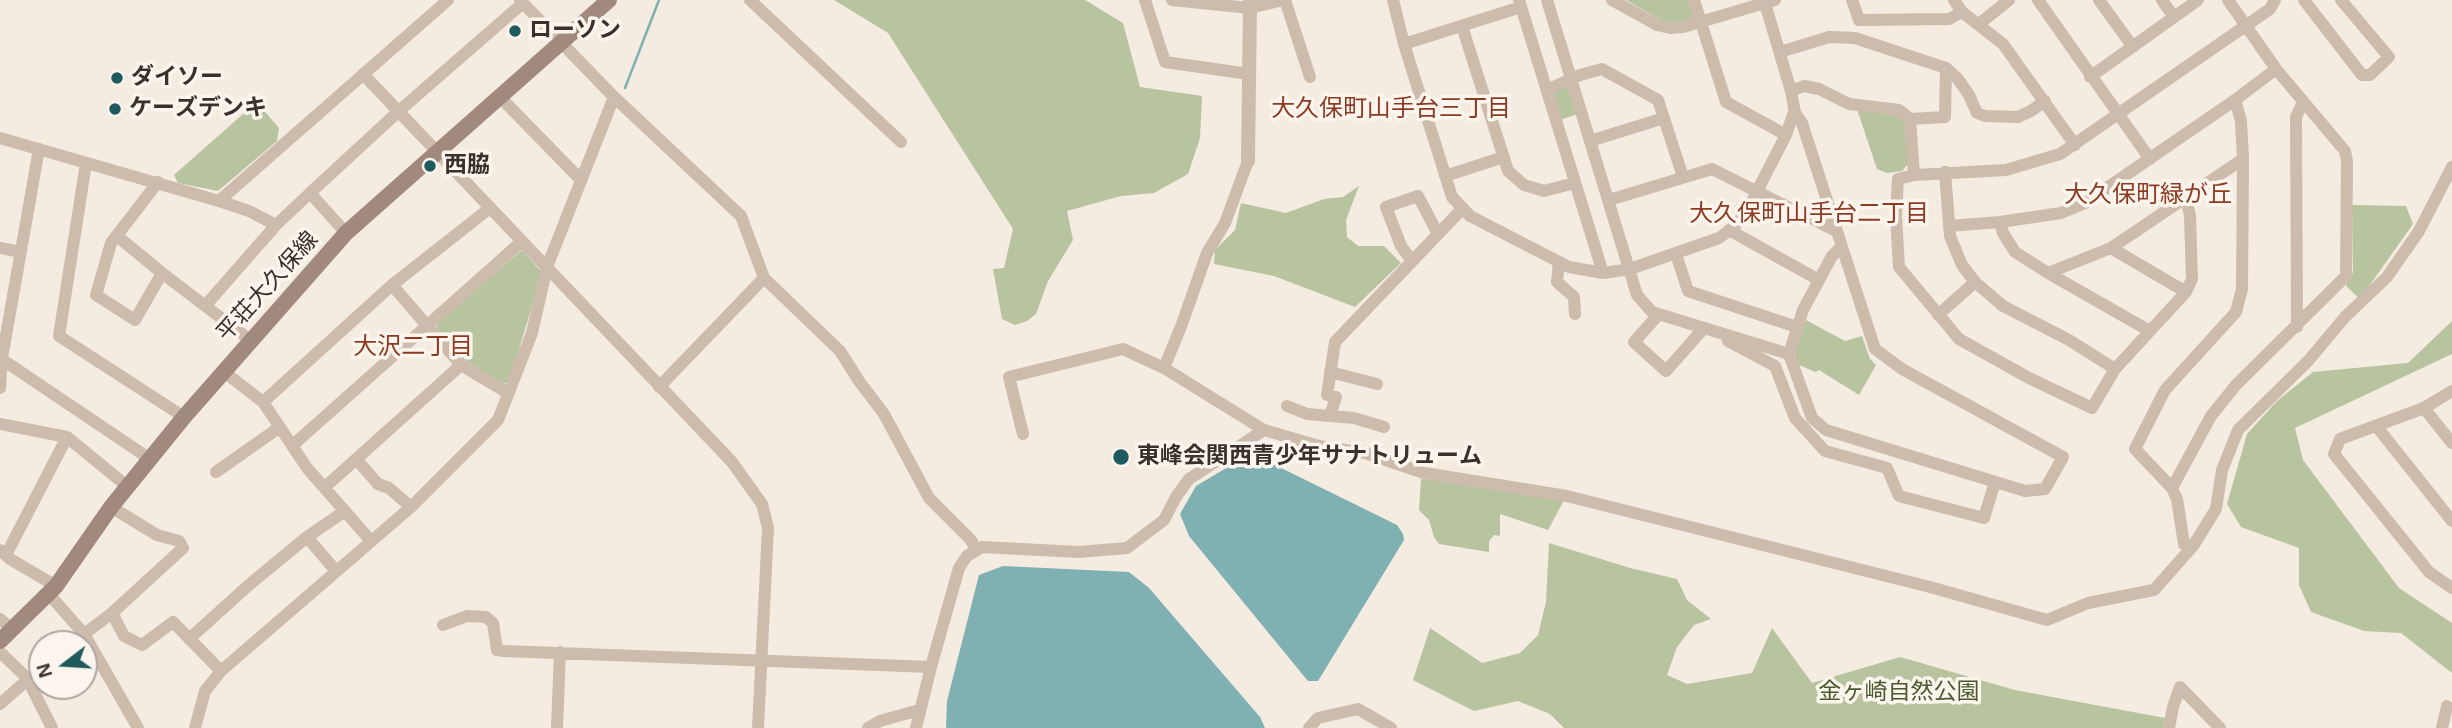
<!DOCTYPE html>
<meta charset="utf-8">
<style>
body{margin:0}
#map{position:relative;width:2452px;height:728px;overflow:hidden;background:#f4ebe1;font-family:Arial,sans-serif}
canvas{display:block}
.north{position:absolute;left:28px;top:630px;width:70px;height:70px;box-sizing:border-box;background:#fbf5ee;border:2px solid #aea6a0;border-radius:50%;rotate:253deg;font-size:19px;font-weight:700;line-height:28px;text-align:center;color:#3b302b}
.north::after{content:'';display:block;margin:auto;width:24px;height:32px;background:#1f5a5e;clip-path:polygon(50% 0,100% 100%,50% 72%,0 100%)}
</style>
<div id="map">
<canvas width="2452" height="728"></canvas>
<div class="north">N</div>
</div>
<script>
const ctx = document.querySelector('canvas').getContext('2d');
ctx.lineJoin = 'round';
function fillPath(path, color) { ctx.fillStyle = color; ctx.fill(path, 'evenodd'); }
const toPath = rows => new Path2D(rows.map(r => 'M' + r).join(''));
function stroke(path, color, width, dash) { ctx.strokeStyle = color; ctx.lineWidth = width; ctx.lineCap = dash ? 'butt' : 'round'; ctx.setLineDash(dash || []); ctx.stroke(path); }
function label(font, color, halo, rows, align = 'center') {
  ctx.font = font + ' Arial,"Noto Sans JP",sans-serif'; ctx.lineWidth = 7; ctx.setLineDash([]); ctx.textBaseline = 'middle'; ctx.strokeStyle = halo; ctx.fillStyle = color; for (const [text, x, y, turn = 0] of rows) {
    ctx.save(); ctx.translate(x, y); ctx.rotate((+turn || 0) * Math.PI / 180); ctx.textAlign = isNaN(turn) ? turn : align; if (halo) ctx.strokeText(text, 0, 0); ctx.fillText(text, 0, 0); ctx.restore();
  }
}
const green = toPath([
 [834,0,1085,0,1123,23,1140,87,1202,96,1200,138,1188,174,1154,193,1121,196,1067,211,1073,240,1048,281,1036,314,1027,321,1015,325,1002,319,993,269,1004,268,1013,229,888,33],
 [1626,0,1688,0,1694,18,1679,22,1664,22],
 [1570,86,1578,114,1560,120,1553,96,1557,90],
 [252,106,260,106,279,128,277,141,218,191,178,183,174,175],
 [1857,109,1899,115,1906,122,1908,164,1902,171,1887,173,1877,169],
 [1359,186,1346,220,1347,237,1358,246,1384,246,1401,263,1355,307,1274,276,1214,264,1215,250,1235,230,1241,203,1286,213,1324,199,1343,197],
 [2352,205,2406,206,2413,224,2360,299,2346,286,2353,272],
 [522,250,540,270,541,277,509,382,502,384,462,358,437,330,437,322],
 [1804,319,1845,341,1862,336,1870,359,1876,365,1859,395,1819,370,1815,372,1797,364,1795,352],
 [2452,321,2452,354,2295,428,2303,460,2399,588,2452,623,2452,673,2401,633,2364,631,2311,612,2299,585,2299,548,2241,527,2227,504,2247,434,2277,401,2313,372,2408,363],
 [1421,479,1468,484,1562,499,1563,502,1548,530,1500,514,1500,536,1494,535,1489,541,1489,552,1439,544,1434,537,1429,520,1419,510],
 [1549,543,1630,568,1677,579,1687,600,1711,619,1694,625,1677,647,1667,675,1687,684,1752,673,1772,628,1812,683,1900,657,2015,690,2165,718,2163,728,1564,728,1550,714,1518,701,1474,711,1413,680,1430,628,1482,663,1520,653,1538,635,1546,602]
]);
const water = toPath([
 [1258,458,1273,464,1397,525,1403,534,1404,540,1318,681,1308,681,1189,536,1180,514,1196,486,1228,467],
 [1003,566,1129,572,1149,588,1260,717,1265,728,946,728,947,701,979,575]
]);
const stream = toPath([
 [625,88,659,0]
]);
const minor = toPath([
 [520,0,614,97,741,216,764,278,659,387],
 [750,0,901,142],
 [1145,0,1165,62,1249,74],
 [1172,0,1250,8,1283,0],
 [1285,0,1310,77],
 [1393,0,1404,44,1452,197,1470,216,1569,267,1603,273,1630,269,1719,238,1734,227,1747,211,1786,135,1794,112],
 [1519,0,1603,273],
 [1547,0,1637,295,1652,312,1789,354,1812,418,1826,430,2025,491,2045,489,2063,457,1902,369,1875,349,1802,123,1795,113,1791,91,1764,0],
 [1612,0,1657,25,1670,28,1683,27,1775,0],
 [1694,0,1726,102,1786,135],
 [1852,0,1859,20,1949,19,1962,12],
 [1954,0,1962,12,2003,44,2075,145],
 [2038,0,2150,159],
 [2099,0,2133,47],
 [2162,0,2174,17],
 [2228,0,2276,69,2345,151,2347,161,2346,276,2236,385,2211,416,2172,488,2135,449,2165,390,2236,312,2242,289,2243,159,2241,121,2235,100],
 [2304,0,2362,75,2370,75,2389,57,2341,0],
 [1979,24,2009,0],
 [1462,26,1508,171,1524,185,1544,191,1575,183],
 [1404,44,1521,7],
 [1780,52,1829,37,1855,38,1946,68,1958,79,1969,95,1977,113,1985,116,2018,117,2031,111,2045,101],
 [363,74,732,462,762,504,768,528,758,728],
 [2090,77,2198,0],
 [1547,90,1580,75,1602,69,1658,100,1683,177],
 [1791,91,1804,86,1819,89,1849,104,1899,110,1910,119,1914,175],
 [500,97,581,180],
 [1910,119,1945,117,1946,68],
 [0,138,219,201,249,211,276,225,310,193,346,233],
 [1590,141,1664,118],
 [86,163,59,336,184,417],
 [1945,172,1950,236,1962,265,1975,282,2003,306,2069,340,2115,369],
 [1445,176,1504,157],
 [158,182,111,243,96,295,135,320,162,273,250,340],
 [310,193,399,111,523,3],
 [2186,197,2190,216,2192,279,2186,292,2115,369,2092,408,2029,378,1959,339,1899,267,1896,216,1898,179,1914,175,2006,170,2060,154,2270,9,2275,0],
 [1609,200,1712,169,1836,231],
 [219,201,448,0],
 [2000,222,2003,233,2015,252,2048,273,2111,248,2243,159],
 [1949,226,2000,222,2061,213,2085,203,2235,100,2276,69],
 [1729,230,1819,280],
 [117,236,162,273],
 [0,248,21,252],
 [2111,248,2186,292],
 [1676,254,1688,291,1797,327],
 [1412,261,1401,246,1386,207,1418,196,1438,234],
 [1559,262,1557,282,1574,297,1575,314],
 [2048,273,2148,330],
 [764,278,840,351,859,381,884,414,929,498,971,540,976,550],
 [392,285,461,365,508,393],
 [205,306,276,225],
 [1659,314,1634,342,1666,371,1704,328],
 [1938,315,1975,282],
 [2297,327,2296,117,2303,102],
 [1728,341,1775,366,1795,418,1825,451,1887,468,1899,496,1984,518,1995,482],
 [1789,354,1803,310,1832,256,1841,247],
 [0,358,150,459],
 [1164,368,1182,324,1207,253,1225,223,1248,161],
 [223,371,263,402,307,468,371,541],
 [1330,372,1377,384],
 [0,388,2,358,39,149],
 [2452,391,2424,408,2340,439,2334,454,2429,572,2452,588],
 [263,402,392,285,490,208],
 [1287,406,1307,414,1354,418,1384,427],
 [2424,408,2452,443],
 [1330,416,1336,397,1327,395,1335,342,1462,209],
 [0,424,67,437,128,487],
 [2377,427,2452,521],
 [1023,434,1009,377,1123,349,1164,368,1264,430,1319,446,1365,453,1424,473,1567,496,1930,587,2047,620,2088,603,2154,590,2193,546,2216,509,2222,470,2238,430,2308,361,2345,317,2387,277,2419,231,2452,167],
 [293,445,521,242],
 [357,460,378,484,389,488,411,507],
 [216,472,280,427],
 [325,487,461,365],
 [2172,488,2177,499,2184,544,2193,546],
 [307,537,336,571],
 [0,550,10,559,56,586],
 [6,555,67,437],
 [48,593,84,634,138,728],
 [112,613,124,636,142,645,173,622,221,671],
 [0,619,12,629],
 [443,625,467,616,486,617,493,623,497,650,504,651,931,667,959,568,967,556,982,547,1079,552,1127,548,1164,520,1176,497,1189,479,1264,430],
 [189,639,250,584,307,537,345,511],
 [71,644,112,613,183,548,179,541,157,535,111,507],
 [0,652,27,678,52,728],
 [0,704,42,667],
 [195,728,205,691,221,671,411,507,498,420,532,333,547,267,614,97],
 [557,728,560,652],
 [868,728,880,721,919,710],
 [916,728,931,667],
 [1309,728,1318,718,1358,709,1391,728],
 [2169,728,2173,707,2180,687,2220,728],
 [2442,728,2447,706]
]);
const tertiary = toPath([
 [1248,161,1250,0]
]);
const secondary = toPath([
 [0,641,56,586,111,507,184,417,346,233,609,0]
]);
const markers = [
 [515,31,7,"#1f5a5e"],
 [117,78,7,"#1f5a5e"],
 [115,109,7,"#1f5a5e"],
 [430,166,7,"#1f5a5e"],
 [1121,457,9,"#1f5a5e"]
];
const poiNames = [
 ["ローソン",529,31],
 ["ダイソー",131,78],
 ["ケーズデンキ",129,109],
 ["西脇",444,166],
 ["東峰会関西青少年サナトリューム",1137,457]
];
const streetNames = [
 ["平荘大久保線",268,287,-48]
];
const parkNames = [
 ["金ヶ崎自然公園",1899,693]
];
const neighbourhoodNames = [
 ["大久保町山手台三丁目",1391,109],
 ["大久保町緑が丘",2148,195],
 ["大久保町山手台二丁目",1809,214],
 ["大沢二丁目",413,347]
];
fillPath(green, '#b8c4a0');
fillPath(water, '#7fb0b2');
stroke(stream, '#7fb0b2', 2.5);
stroke(minor, '#cdbbac', 12);
stroke(tertiary, '#cdbbac', 14);
stroke(secondary, '#a18a7d', 16);
for (const [x, y, r, color] of markers) { const dot = new Path2D(); dot.arc(x, y, r, 0, 2 * Math.PI); ctx.fillStyle = color; ctx.fill(dot); stroke(dot, '#fbf5ee', 2.5); }
label('bold 23px', '#3b302b', '#fbf5ee', poiNames, 'left');
label('23px', '#3b302b', '#fbf5ee', streetNames);
label('23px', '#4a5a2e', '#fbf5ee', parkNames);
label('24px', '#8c3b22', '#fbf5ee', neighbourhoodNames);
</script>
